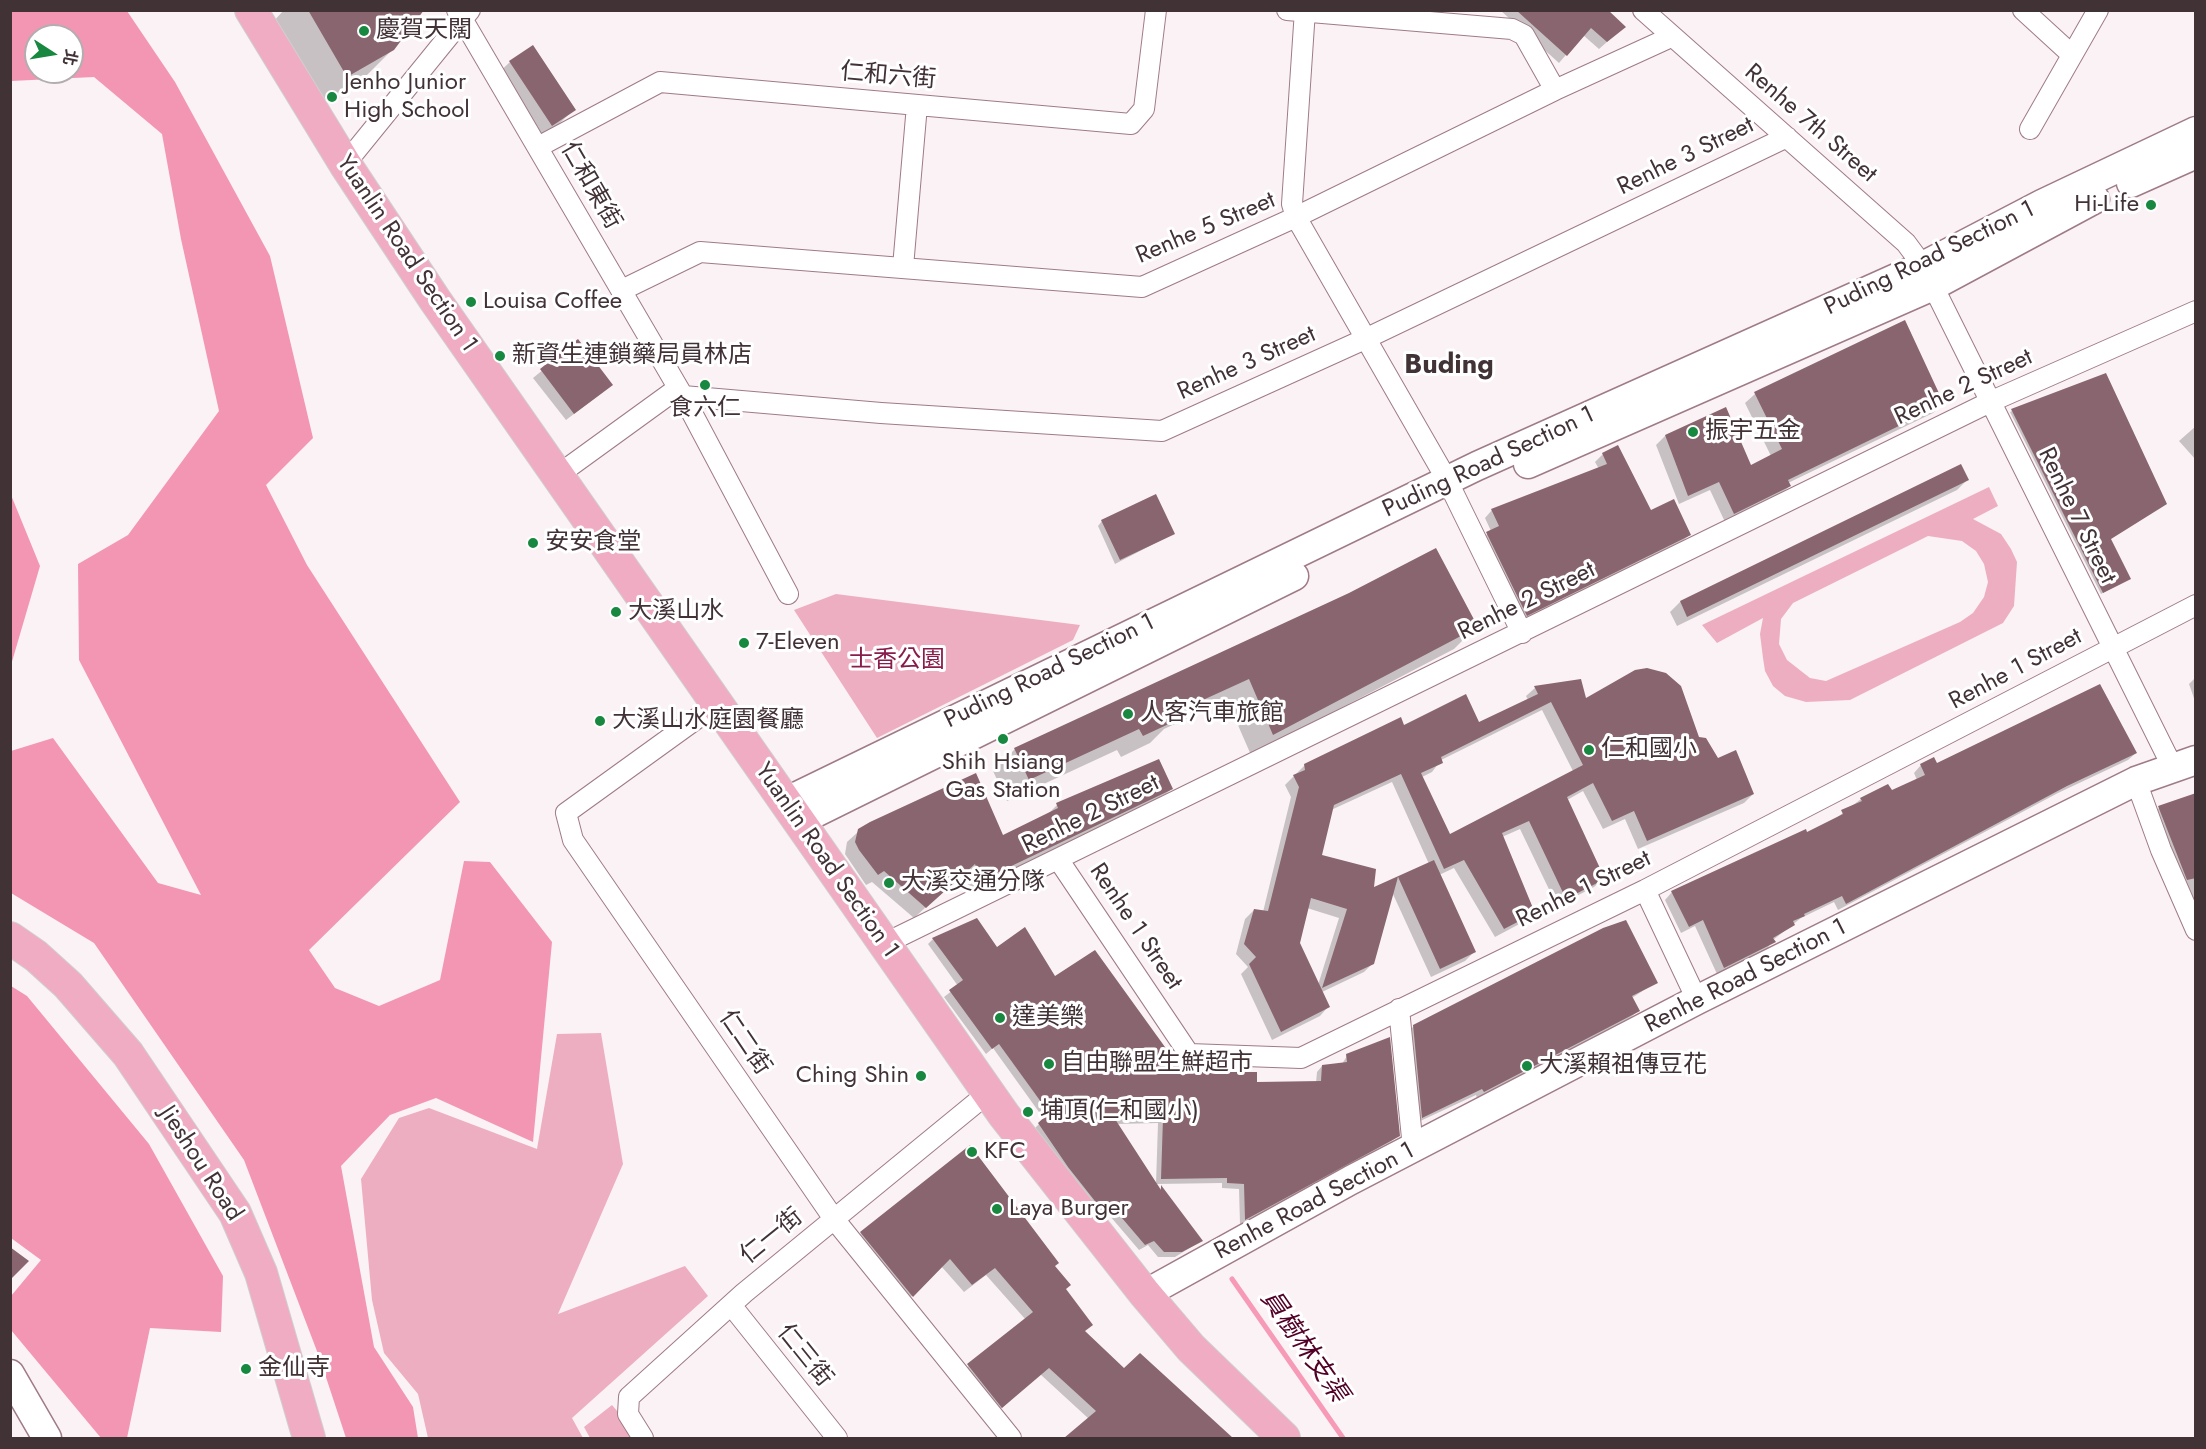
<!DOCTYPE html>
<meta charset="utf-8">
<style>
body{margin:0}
#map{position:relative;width:2206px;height:1449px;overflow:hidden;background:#faf2f4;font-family:Jost,"Noto Sans TC",sans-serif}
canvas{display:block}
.frame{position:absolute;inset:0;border:12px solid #413236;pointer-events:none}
.north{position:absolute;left:24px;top:24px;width:60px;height:60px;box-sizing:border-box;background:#fff;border:2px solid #b3adaf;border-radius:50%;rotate:102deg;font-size:16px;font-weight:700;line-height:24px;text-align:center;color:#413236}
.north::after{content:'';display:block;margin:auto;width:21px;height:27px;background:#18873f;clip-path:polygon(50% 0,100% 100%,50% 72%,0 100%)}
</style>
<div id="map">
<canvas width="2206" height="1449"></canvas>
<div class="frame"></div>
<div class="north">北</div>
</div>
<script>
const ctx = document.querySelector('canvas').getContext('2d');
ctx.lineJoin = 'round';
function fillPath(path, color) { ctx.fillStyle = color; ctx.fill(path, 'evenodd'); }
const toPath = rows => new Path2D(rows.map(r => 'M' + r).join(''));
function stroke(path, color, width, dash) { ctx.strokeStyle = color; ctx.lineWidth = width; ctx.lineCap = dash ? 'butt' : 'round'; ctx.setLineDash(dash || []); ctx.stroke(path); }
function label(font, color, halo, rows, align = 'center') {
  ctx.font = font + ' Jost,"Noto Sans TC",sans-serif'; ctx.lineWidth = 6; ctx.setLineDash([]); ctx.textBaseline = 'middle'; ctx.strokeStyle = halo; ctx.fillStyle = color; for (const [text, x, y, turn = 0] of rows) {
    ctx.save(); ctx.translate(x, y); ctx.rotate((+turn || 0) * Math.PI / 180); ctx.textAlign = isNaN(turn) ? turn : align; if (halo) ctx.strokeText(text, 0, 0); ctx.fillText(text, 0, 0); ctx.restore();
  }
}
const green = toPath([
 [1989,487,1998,506,1973,519,2001,534,2011,549,2017,562,2014,606,2003,623,1850,700,1806,702,1785,696,1773,686,1765,671,1763,658,1760,634,1763,618,1717,643,1702,625],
 [1928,536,1962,541,1976,551,1984,564,1988,582,1984,597,1973,613,1960,622,1826,681,1810,678,1787,660,1779,644,1781,619,1793,603],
 [836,594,1080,625,1073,640,877,738,794,610],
 [601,1033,623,1164,558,1314,685,1266,708,1296,572,1418,583,1438,428,1438,418,1394,384,1353,372,1300,361,1179,399,1118,429,1108,537,1149,557,1034],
 [612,1405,640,1438,590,1438,584,1427]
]);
const forest = toPath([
 [11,10,127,11,175,82,270,256,313,438,266,485,307,565,460,802,309,950,335,988,379,1006,440,980,464,861,490,862,552,942,533,1142,436,1098,390,1115,341,1166,374,1347,413,1407,418,1438,346,1438,320,1359,244,1160,94,943,11,893,11,751,53,738,158,883,201,895,79,660,78,564,128,535,219,411,181,239,162,134,94,77,11,81],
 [36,36,72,36,72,72,36,72],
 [11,495,40,566,11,665,10,495],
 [11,986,27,996,149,1144,223,1276,221,1332,150,1328,127,1438,101,1438,11,1330,11,1296,41,1260,11,1238]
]);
const shadow = toPath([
 [284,10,417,10,393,49,363,79,317,106,270,25],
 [1500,10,1605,10,1624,27,1599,49,1583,35,1559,63],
 [532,47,574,109,558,125,536,140,494,77,510,62],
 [1904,322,1942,404,1933,413,1788,483,1790,486,1780,495,1725,522,1710,490,1679,504,1656,445,1665,436,1750,467,1771,456,1745,403,1755,394],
 [578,341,603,392,566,420,533,378],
 [2012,411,2109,540,2127,580,2101,594,2010,412],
 [2196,426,2196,460,2179,441],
 [1603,454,1650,512,1689,535,1682,542,1519,622,1479,541,1491,531,1485,518,1492,510,1599,469,1595,462],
 [1967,480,1957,490,1677,626,1670,612,1680,602],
 [1102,521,1173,534,1115,564,1098,526],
 [1350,594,1476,627,1454,649,1251,755,1227,700,1164,729,1150,743,1121,757,1117,750,1007,801,993,771,1015,749],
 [2196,677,2196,704,2189,684],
 [1535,688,1585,700,1698,738,1753,794,1744,803,1638,849,1625,819,1603,829,1583,791,1567,800,1603,879,1594,887,1557,906,1520,829,1502,837,1534,912,1525,921,1495,937,1454,868,1439,875,1474,952,1465,961,1431,977,1392,892,1373,963,1364,972,1322,992,1328,1007,1320,1016,1272,1040,1241,974,1248,967,1236,954,1245,919,1254,910,1263,912,1291,797,1285,785,1305,765,1403,728,1478,724,1528,700,1526,696],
 [1542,710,1573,771,1449,836,1422,777,1432,772,1441,760],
 [1392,782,1429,864,1372,890,1320,856,1331,810],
 [1307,908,1339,918,1318,985,1298,943],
 [2136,753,2128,760,2058,793,1838,910,1834,902,1801,918,1773,940,1767,949,1717,974,1695,926,1681,933,1665,900,1672,892,1807,834,1835,819,1861,799,1891,792,1917,780,1914,773,1921,765],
 [1171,789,1160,800,971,890,963,873,914,918,872,882,866,885,845,854,847,842,859,831,1002,837,1046,816,1057,805],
 [2196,794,2196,919,2152,814,2159,808],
 [933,939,997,949,1054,978,1182,1074,1255,1083,1316,1083,1317,1072,1322,1066,1342,1064,1347,1056,1398,1135,1392,1141,1240,1224,1239,1189,1222,1188,1222,1183,1156,1184,1158,1123,1117,1124,1159,1190,1161,1188,1201,1241,1175,1257,1158,1257,1148,1245,1139,1250,1104,1209,1096,1215,1033,1130,1044,1119,993,1048,986,1054,944,997,958,986,928,944],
 [1656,982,1632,998,1638,1011,1631,1017,1477,1098,1476,1095,1416,1123,1407,1033,1414,1026],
 [861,1233,1054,1266,1084,1332,1124,1370,1140,1355,1230,1438,1066,1438,1089,1419,1040,1374,994,1415,960,1373,1026,1320,986,1275,964,1292,941,1266,904,1304,853,1241]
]);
const stream = toPath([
 [1232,1279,1343,1438]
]);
const building = toPath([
 [308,10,424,10,394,50,347,77],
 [1516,10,1608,10,1626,27,1607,42,1591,28,1567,56],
 [533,45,576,110,552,126,509,61],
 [1905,320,1944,404,1788,480,1791,486,1734,514,1719,482,1688,496,1665,435,1726,407,1751,465,1782,449,1754,392],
 [578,339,613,385,574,414,540,369],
 [2106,373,2167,504,2111,539,2131,579,2103,593,2011,409],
 [1618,445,1651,510,1674,499,1691,535,1527,616,1486,532,1499,526,1491,509,1607,464,1602,453],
 [1961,464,1969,480,1687,617,1680,601],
 [1156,494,1175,534,1120,560,1101,520],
 [1436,548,1478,627,1273,735,1249,679,1170,715,1173,722,1143,736,1139,729,1029,780,1014,748,1349,593],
 [1647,668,1666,673,1681,686,1699,737,1706,738,1718,758,1736,750,1754,794,1647,841,1634,811,1612,821,1593,783,1567,797,1605,879,1566,899,1529,821,1502,833,1535,913,1504,929,1464,860,1444,869,1401,774,1334,805,1322,855,1376,869,1374,887,1434,860,1476,952,1440,969,1398,877,1374,964,1322,988,1347,909,1311,898,1300,943,1330,1007,1281,1032,1249,964,1256,957,1244,944,1254,909,1268,911,1299,787,1293,775,1305,770,1304,764,1401,717,1404,725,1466,694,1479,722,1538,694,1534,686,1581,679,1586,698,1635,670],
 [1551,702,1583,765,1450,834,1421,773,1443,763,1441,757],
 [2100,684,2137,753,2067,786,1846,904,1842,896,1804,914,1805,916,1793,921,1795,925,1773,938,1776,942,1724,968,1703,920,1689,927,1671,891,1806,829,1807,832,1843,814,1841,810,1862,801,1860,798,1888,784,1892,790,1925,775,1920,764,1934,757,1937,763],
 [1159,759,1173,789,982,880,975,864,926,908,884,871,878,875,859,850,855,842,858,829,870,822,976,773,1003,835,1058,808,1056,803],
 [2196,793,2196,878,2187,880,2158,806],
 [977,918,997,947,1025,927,1055,976,1095,950,1183,1072,1257,1072,1257,1082,1321,1081,1322,1065,1347,1062,1346,1054,1390,1037,1400,1136,1245,1220,1244,1184,1227,1183,1227,1178,1161,1179,1163,1118,1115,1119,1161,1190,1161,1185,1203,1241,1182,1252,1164,1252,1154,1241,1145,1245,1110,1204,1102,1210,1068,1167,1038,1123,1049,1113,999,1044,992,1049,949,990,963,980,932,938],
 [1626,920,1658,983,1632,996,1640,1011,1484,1092,1482,1089,1422,1118,1413,1025,1603,928],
 [970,1145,1059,1263,1055,1266,1071,1285,1066,1289,1093,1325,1085,1331,1124,1368,1140,1353,1233,1438,1064,1438,1096,1411,1049,1368,1002,1408,967,1364,1033,1312,995,1268,972,1285,950,1259,913,1297,860,1232],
 [10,1247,29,1261,10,1280]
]);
const street = toPath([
 [457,10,683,396,788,594],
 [1287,10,1512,29,1524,35,1555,90],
 [1305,10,1292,204,1296,217,1447,480,1522,633],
 [1643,10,1906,243,1923,266,2173,768],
 [2023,10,2071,54],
 [2030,129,2098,10],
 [538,147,660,82,1131,124,1144,109,1156,10],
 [345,164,470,10],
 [903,267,917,105],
 [622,290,700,252,1142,287,1296,217,1555,90,1671,37],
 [683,396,881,413,1162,431,1365,339,1787,137],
 [558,475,678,388],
 [717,704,566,813,573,840,834,1219,1011,1438],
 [2136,781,2161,850,2196,930],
 [1058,859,1189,1054,1301,1058,1645,890,2196,605],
 [1645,890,1697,1000],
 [884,944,1992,401,2196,311],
 [1399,1009,1413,1148],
 [731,1305,837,1438],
 [643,1438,628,1414,629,1397,744,1293,988,1093]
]);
const secondary = toPath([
 [2131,183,2196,154],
 [1528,464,1933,286,2095,199],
 [785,802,1477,466,1923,266,2042,204,2196,131],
 [799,821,1294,576],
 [1145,1294,1351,1180,1697,1000,2136,781,2196,760],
 [10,1374,47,1438]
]);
const primary = toPath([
 [251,10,345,164,435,300,1004,1115,1145,1294,1191,1348,1284,1438],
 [10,938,36,956,68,985,128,1054,235,1213,261,1273,309,1438]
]);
const markers = [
 [364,31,6,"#18873f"],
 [332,97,6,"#18873f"],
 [2151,205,6,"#18873f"],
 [471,302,6,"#18873f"],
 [500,356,6,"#18873f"],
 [705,385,6,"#18873f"],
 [1693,432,6,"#18873f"],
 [533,543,6,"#18873f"],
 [616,612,6,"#18873f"],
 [744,643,6,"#18873f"],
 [1128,714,6,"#18873f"],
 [600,721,6,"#18873f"],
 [1003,739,6,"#18873f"],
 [1589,750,6,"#18873f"],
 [889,883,6,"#18873f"],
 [1000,1018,6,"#18873f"],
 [1049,1064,6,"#18873f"],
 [1527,1066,6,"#18873f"],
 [921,1076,6,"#18873f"],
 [1028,1112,6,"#18873f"],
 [972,1152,6,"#18873f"],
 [997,1209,6,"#18873f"],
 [246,1369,6,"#18873f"]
];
const poiNames = [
 ["慶賀天闊",376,31],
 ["Jenho Junior",344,83],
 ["High School",344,111],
 ["Hi-Life",2139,205,"right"],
 ["Louisa Coffee",483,302],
 ["新資生連鎖藥局員林店",512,356],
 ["食六仁",705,409,"center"],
 ["振宇五金",1705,432],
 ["安安食堂",545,543],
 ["大溪山水",628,612],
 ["7-Eleven",756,643],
 ["人客汽車旅館",1140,714],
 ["大溪山水庭園餐廳",612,721],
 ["仁和國小",1601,750],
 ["Shih Hsiang",1003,763,"center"],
 ["Gas Station",1003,791,"center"],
 ["大溪交通分隊",901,883],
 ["達美樂",1012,1018],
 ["自由聯盟生鮮超市",1061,1064],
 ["大溪賴祖傳豆花",1539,1066],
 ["Ching Shin",909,1076,"right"],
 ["埔頂(仁和國小)",1040,1112],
 ["KFC",984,1152],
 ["Laya Burger",1009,1209],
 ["金仙寺",258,1369]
];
const streetNames = [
 ["仁和六街",888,77,5],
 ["Renhe 7th Street",1810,124,41],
 ["Renhe 3 Street",1686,157,-26],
 ["仁和東街",590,186,60],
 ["Renhe 5 Street",1206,229,-23],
 ["Yuanlin Road Section 1",406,254,56],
 ["Puding Road Section 1",1930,259,-26],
 ["Renhe 3 Street",1247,364,-24],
 ["Renhe 2 Street",1964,388,-25],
 ["Puding Road Section 1",1489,463,-25],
 ["Renhe 7 Street",2076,516,64],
 ["Renhe 2 Street",1527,602,-26],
 ["Renhe 1 Street",2016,670,-28],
 ["Puding Road Section 1",1050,672,-26],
 ["Renhe 2 Street",1091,815,-26],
 ["Yuanlin Road Section 1",826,861,55],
 ["Renhe 1 Street",1584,890,-26],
 ["Renhe 1 Street",1135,927,56],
 ["Renhe Road Section 1",1746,977,-27],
 ["仁二街",744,1043,56],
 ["Jieshou Road",200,1164,57],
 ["Renhe Road Section 1",1315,1202,-28],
 ["仁一街",772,1237,-39],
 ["仁三街",804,1356,51]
];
const parkNames = [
 ["士香公園",897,661]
];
const waterNames = [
 ["員樹林支渠",1303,1347,55]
];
const quarterNames = [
 ["Buding",1449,366]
];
fillPath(green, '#eeaec1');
fillPath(forest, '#f396b4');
fillPath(shadow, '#0003');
stroke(stream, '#f79ab8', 5);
fillPath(building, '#88656f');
stroke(street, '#9f7b86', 22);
stroke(secondary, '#9f7b86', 31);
stroke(primary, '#d1cecf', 34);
stroke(street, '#fff', 20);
stroke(secondary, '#fff', 28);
stroke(primary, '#efacc3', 32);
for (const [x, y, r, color] of markers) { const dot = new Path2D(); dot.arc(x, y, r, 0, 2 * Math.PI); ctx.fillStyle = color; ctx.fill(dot); stroke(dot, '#fff', 2); }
label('24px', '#413236', '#fff', poiNames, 'left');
label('24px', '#413236', '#fff', streetNames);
label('24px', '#881c4b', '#fff', parkNames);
label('italic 26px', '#520027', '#fff', waterNames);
label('bold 27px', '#413236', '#fff', quarterNames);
</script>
